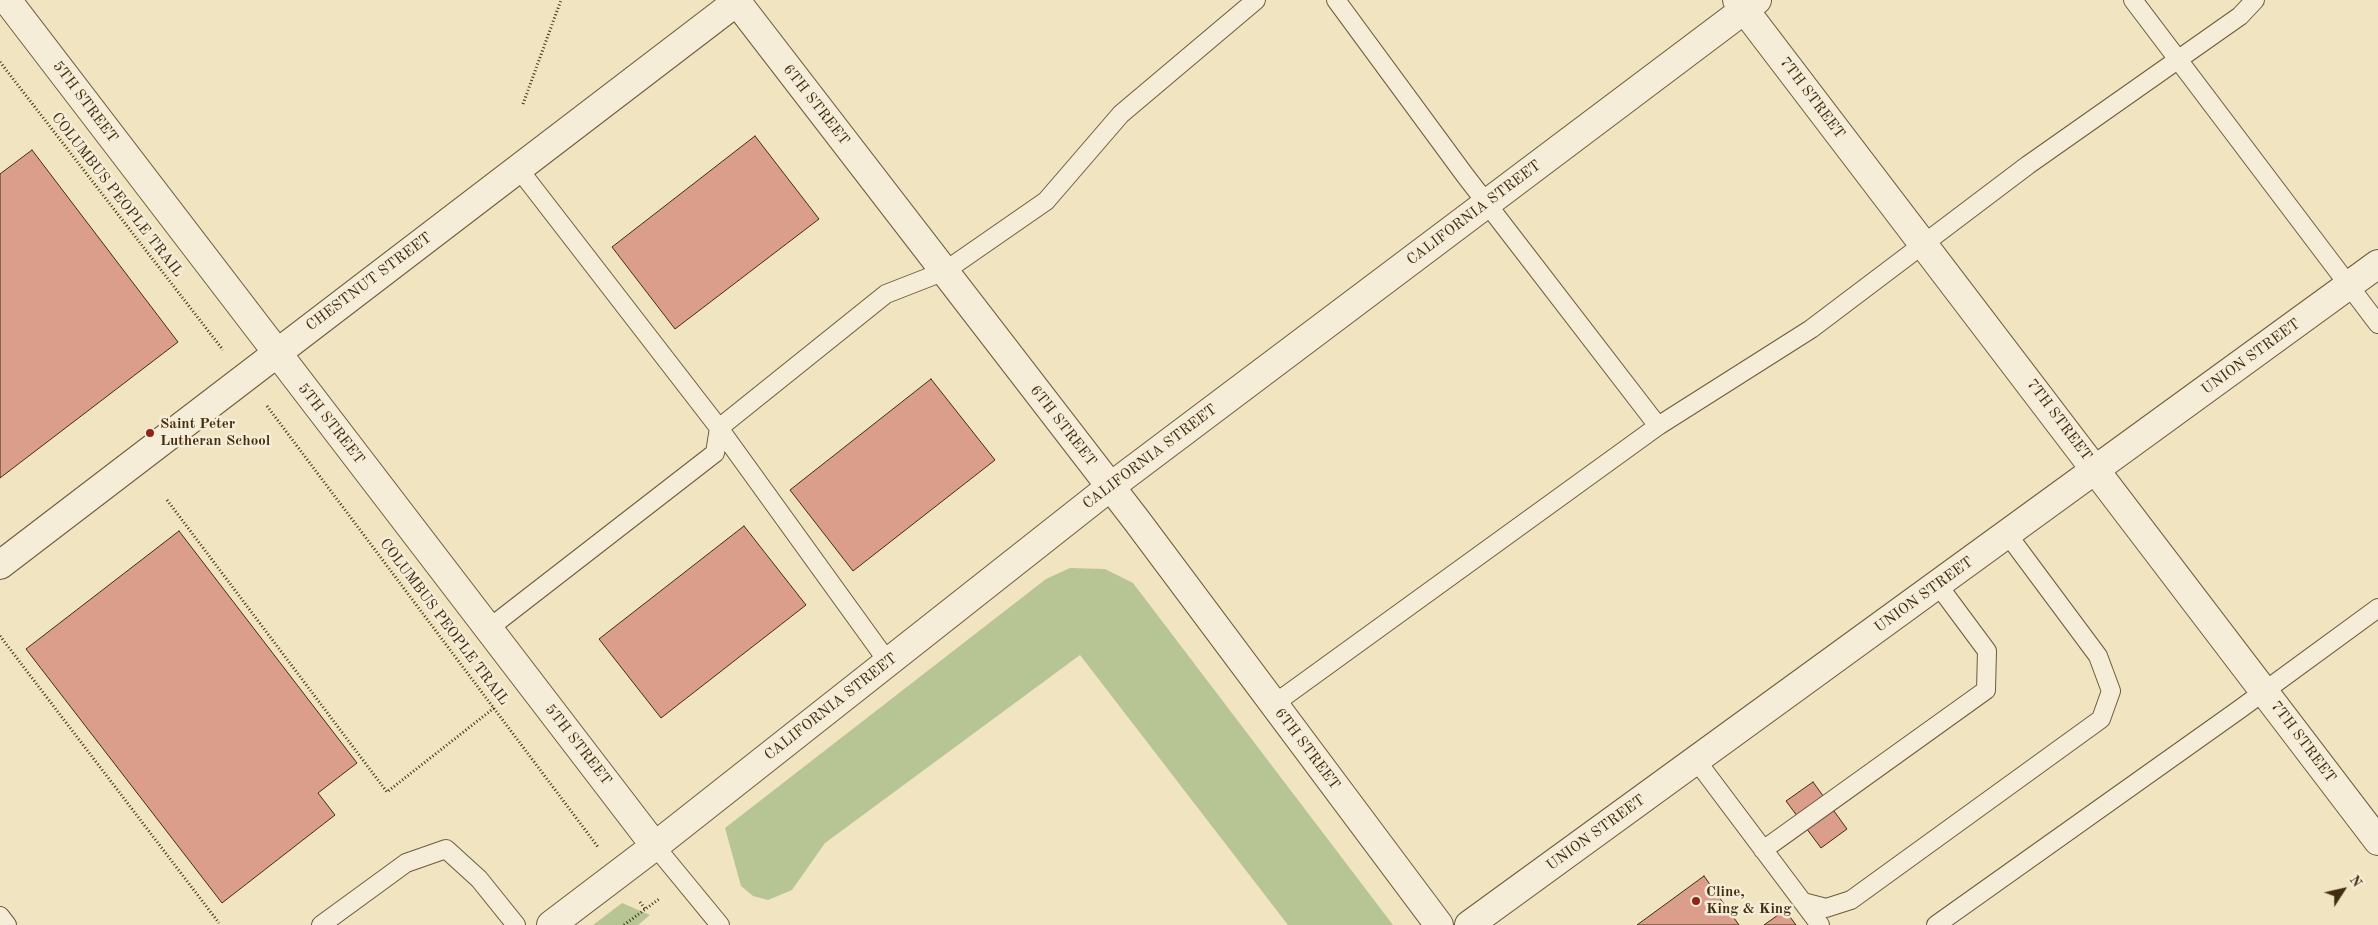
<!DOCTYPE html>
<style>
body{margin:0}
#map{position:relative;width:2378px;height:925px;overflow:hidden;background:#f0e4c1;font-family:"Old Standard TT",serif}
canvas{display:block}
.north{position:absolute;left:2318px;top:865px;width:50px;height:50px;-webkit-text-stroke:4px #f5edd7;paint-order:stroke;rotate:55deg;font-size:14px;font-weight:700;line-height:20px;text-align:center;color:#432d0f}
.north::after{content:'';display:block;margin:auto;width:18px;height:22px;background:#432d0f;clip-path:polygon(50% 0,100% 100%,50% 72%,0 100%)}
</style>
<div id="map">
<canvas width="2378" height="925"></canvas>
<div class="north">N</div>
</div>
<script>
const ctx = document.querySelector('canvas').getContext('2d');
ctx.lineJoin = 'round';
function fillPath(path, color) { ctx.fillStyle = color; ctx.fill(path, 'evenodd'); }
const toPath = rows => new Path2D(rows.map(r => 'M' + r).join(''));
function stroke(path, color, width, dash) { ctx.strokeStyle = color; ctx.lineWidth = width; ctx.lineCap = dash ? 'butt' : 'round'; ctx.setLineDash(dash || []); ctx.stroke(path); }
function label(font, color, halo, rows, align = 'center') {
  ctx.font = font + ' "Old Standard TT",serif'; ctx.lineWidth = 5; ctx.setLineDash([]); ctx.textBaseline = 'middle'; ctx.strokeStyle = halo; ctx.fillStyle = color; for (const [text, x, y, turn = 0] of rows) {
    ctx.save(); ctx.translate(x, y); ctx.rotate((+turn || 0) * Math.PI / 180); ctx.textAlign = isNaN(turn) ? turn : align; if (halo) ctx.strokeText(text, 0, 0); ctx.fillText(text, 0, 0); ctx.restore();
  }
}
const green = toPath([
 [1070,568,1105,569,1133,583,1393,925,1288,925,1080,655,825,843,792,890,768,900,753,896,741,886,725,828,1046,579],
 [622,903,650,915,638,925,593,925]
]);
const building = toPath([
 [755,136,819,219,675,329,612,247,755,136],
 [32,150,178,342,0,478,0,174,32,150],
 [931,379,995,460,853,571,790,490,931,379],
 [744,526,806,605,661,718,599,639,744,526],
 [179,531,357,763,318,793,335,815,222,903,26,649,179,531],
 [1813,782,1847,829,1821,848,1786,801,1813,782],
 [1704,876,1739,925,1637,925,1704,876],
 [1785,910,1796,925,1764,925,1785,910]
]);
const path = toPath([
 [0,62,223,350],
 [523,104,561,0],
 [267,406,598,847],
 [167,500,387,792,494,708],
 [0,636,219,923],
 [640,902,645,909],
 [624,925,659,899]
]);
const service = toPath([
 [1336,0,1464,174,1658,426],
 [2133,0,2378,324],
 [518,168,719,428,888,662],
 [488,629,715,453,719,428,886,294,945,271,1046,201,1121,114,1256,0],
 [1274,704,1658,426,1811,329,2028,165,2240,16,2255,0],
 [1696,760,1820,925],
 [655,846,720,925],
 [1763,850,1986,690,1987,651,1938,585],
 [1803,902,1826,908,1851,900,2101,719,2111,691,2098,656,2008,535],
 [0,916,7,925],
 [321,925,406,863,446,849,479,879,516,925],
 [1936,925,2240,709,2378,608]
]);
const minor = toPath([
 [1737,0,2378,841],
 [737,2,1137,521,1439,925],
 [1469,925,2378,264]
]);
const tertiary = toPath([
 [7,0,655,846],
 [0,565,739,0],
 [551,925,655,846,1110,487,1757,0]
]);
const markers = [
 [150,433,5,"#8f2418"],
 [1696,901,5,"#8f2418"]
];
const streetNames = [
 ["7TH STREET",1812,98,53],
 ["5TH STREET",85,102,53],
 ["6TH STREET",816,105,52],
 ["COLUMBUS PEOPLE TRAIL",117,195,52],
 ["CALIFORNIA STREET",1474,213,-37],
 ["CHESTNUT STREET",369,282,-37],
 ["UNION STREET",2251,357,-36],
 ["7TH STREET",2059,420,53],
 ["5TH STREET",331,424,52],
 ["6TH STREET",1063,426,52],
 ["CALIFORNIA STREET",1150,457,-37],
 ["UNION STREET",1924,595,-36],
 ["COLUMBUS PEOPLE TRAIL",444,622,53],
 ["CALIFORNIA STREET",831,707,-38],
 ["7TH STREET",2303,742,53],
 ["5TH STREET",578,745,52],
 ["6TH STREET",1307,749,53],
 ["UNION STREET",1596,833,-36]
];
const poiNames = [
 ["Saint Peter",160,424],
 ["Lutheran School",160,441],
 ["Cline,",1706,892],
 ["King & King",1706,909]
];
fillPath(green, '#b7c594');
fillPath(building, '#db9e8b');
stroke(building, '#432d0f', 1);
stroke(service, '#6e5b3c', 20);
stroke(minor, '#6e5b3c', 30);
stroke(tertiary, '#6e5b3c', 30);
stroke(path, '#432d0f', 3, [1, 2.5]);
stroke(service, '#f5edd7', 18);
stroke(minor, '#f5edd7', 28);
stroke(tertiary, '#f5edd7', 28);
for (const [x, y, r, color] of markers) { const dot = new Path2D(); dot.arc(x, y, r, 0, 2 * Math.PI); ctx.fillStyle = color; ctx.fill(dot); stroke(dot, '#f5edd7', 2); }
label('15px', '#432d0f', '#f5edd7', streetNames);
label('bold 15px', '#432d0f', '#f5edd7', poiNames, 'left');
</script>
